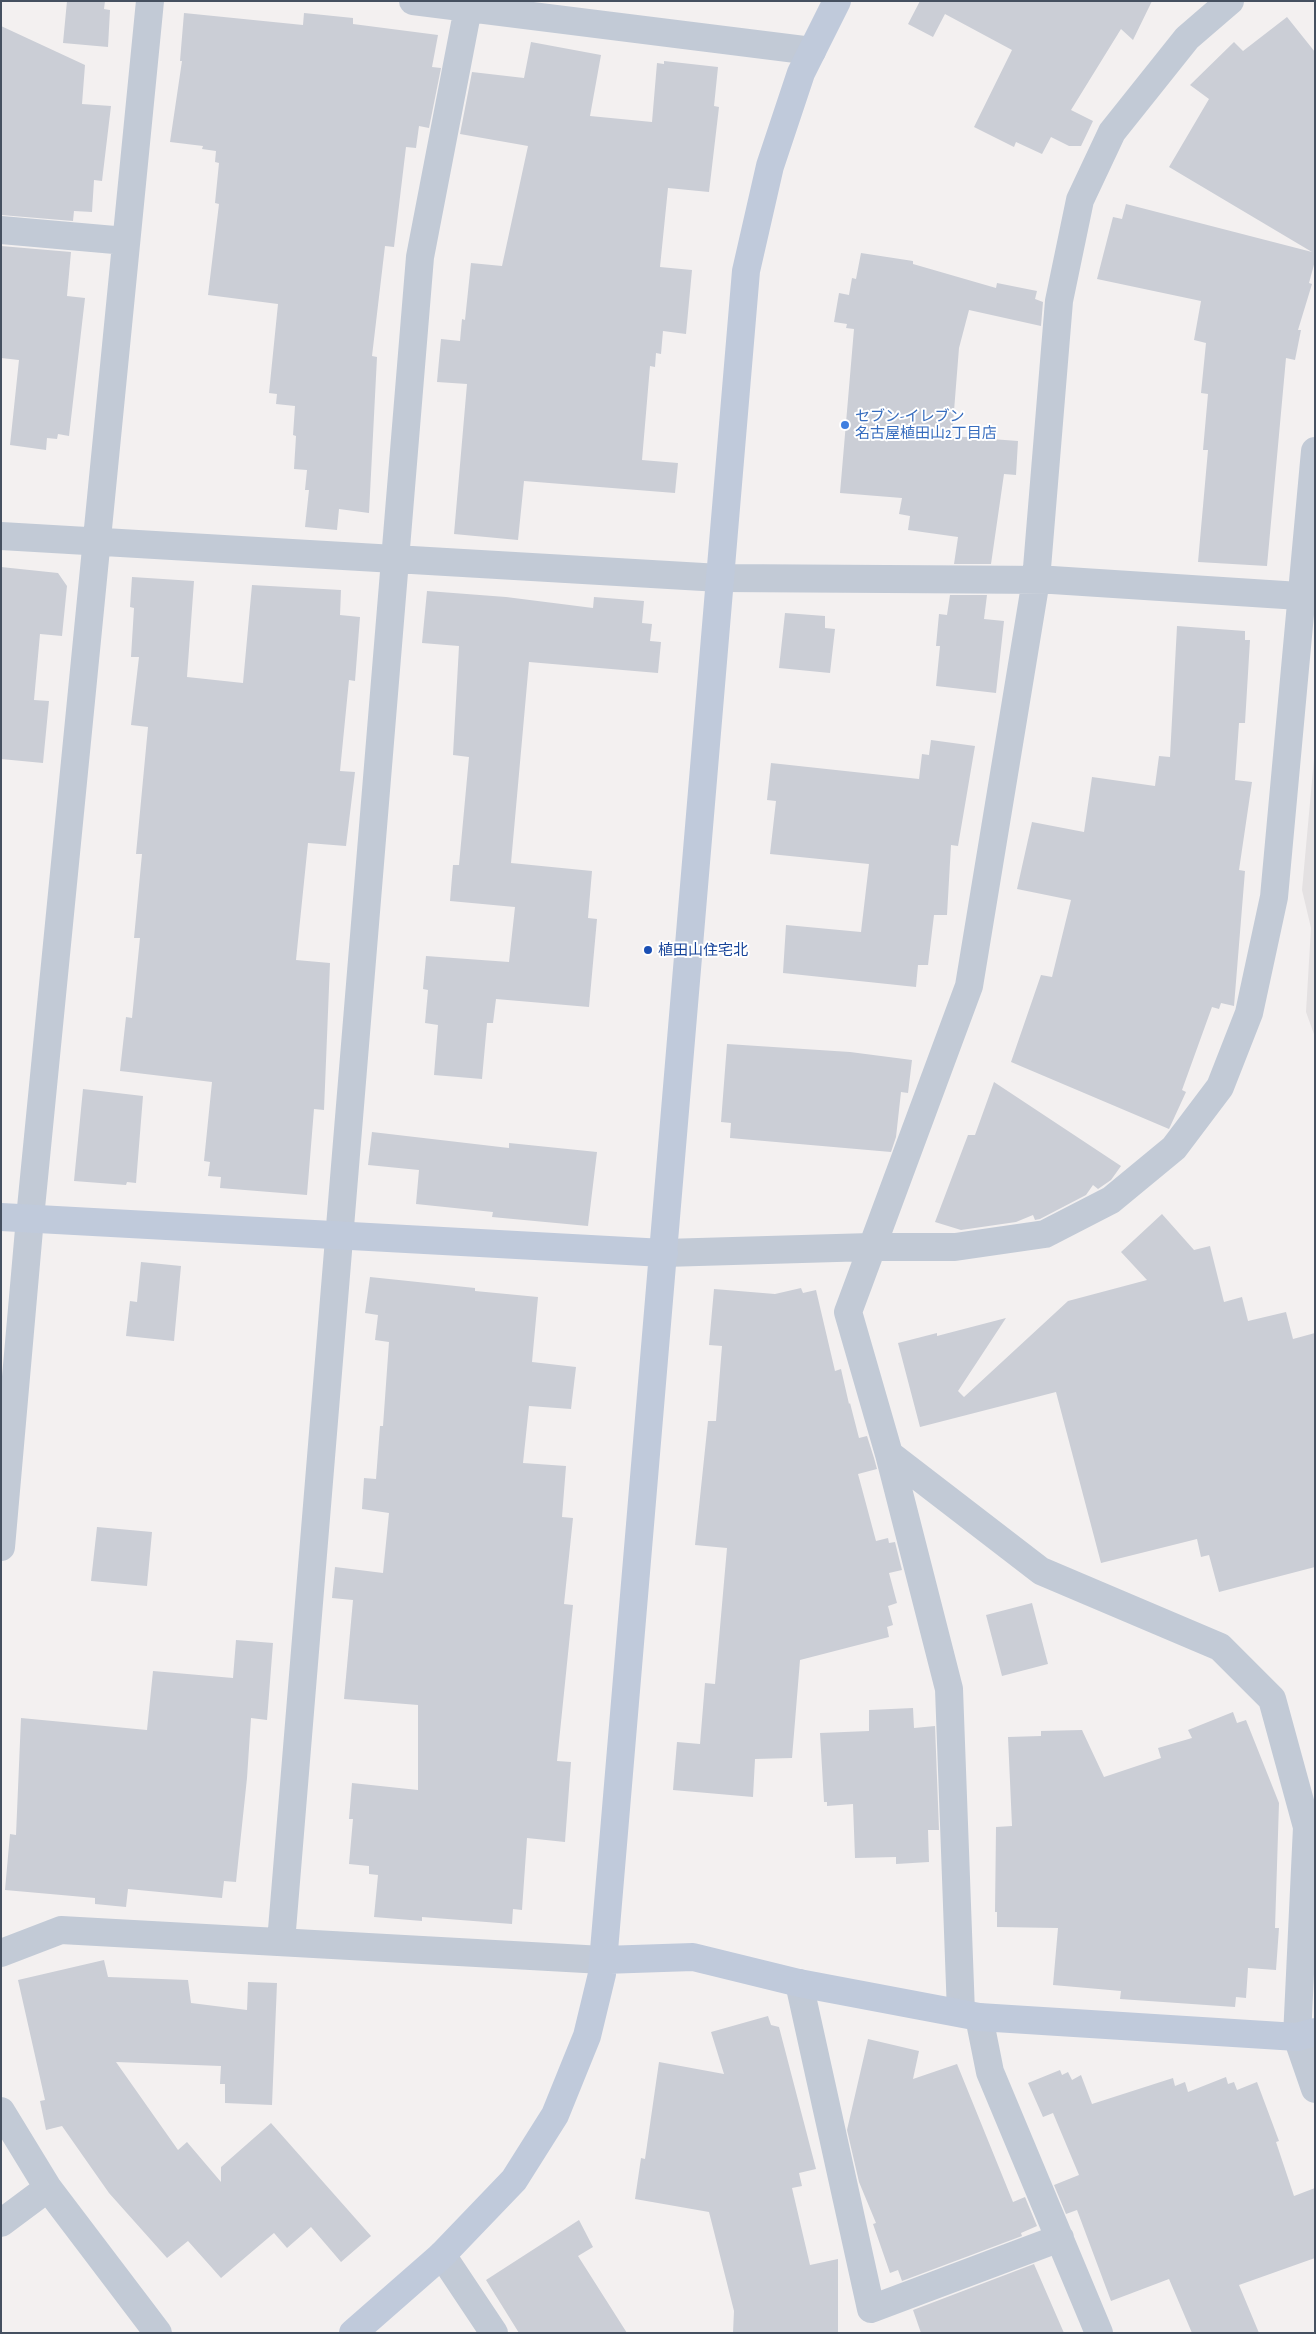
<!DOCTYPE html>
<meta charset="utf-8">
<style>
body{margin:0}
#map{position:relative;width:1316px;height:2334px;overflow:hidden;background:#f3f0f0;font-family:"Alegreya Sans",sans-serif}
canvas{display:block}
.frame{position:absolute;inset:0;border:2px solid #455060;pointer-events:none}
</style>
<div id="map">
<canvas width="1316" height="2334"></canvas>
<div class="frame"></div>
</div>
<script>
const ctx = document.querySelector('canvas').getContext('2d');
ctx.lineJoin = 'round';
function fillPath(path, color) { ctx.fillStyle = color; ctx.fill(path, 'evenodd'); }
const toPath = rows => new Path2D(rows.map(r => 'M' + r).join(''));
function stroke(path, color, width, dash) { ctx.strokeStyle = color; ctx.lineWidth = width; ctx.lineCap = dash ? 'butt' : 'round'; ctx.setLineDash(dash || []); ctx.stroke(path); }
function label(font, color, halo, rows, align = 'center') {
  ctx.font = font + ' "Alegreya Sans","Noto Sans JP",sans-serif'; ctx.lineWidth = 4; ctx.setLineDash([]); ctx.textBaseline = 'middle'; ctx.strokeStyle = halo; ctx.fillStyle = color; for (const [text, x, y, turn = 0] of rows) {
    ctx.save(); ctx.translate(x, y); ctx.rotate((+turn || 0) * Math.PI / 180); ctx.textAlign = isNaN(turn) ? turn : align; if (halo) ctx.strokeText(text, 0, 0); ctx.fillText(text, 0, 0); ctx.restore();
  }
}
const education = toPath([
 [1315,748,1315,1037,1306,1012,1311,928,1302,890]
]);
const building = toPath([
 [67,1,105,1,104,9,110,10,108,47,63,43],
 [920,1,1152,1,1133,40,1121,29,1071,110,1093,121,1081,146,1069,146,1051,137,1042,154,1016,142,1014,147,974,127,1012,50,945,14,933,37,908,24],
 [184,13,303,25,304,13,353,18,353,24,438,35,432,67,441,68,429,128,419,126,416,148,406,147,394,247,385,246,372,356,377,357,369,513,339,509,337,530,305,527,309,490,305,490,307,470,294,469,296,436,293,435,295,406,276,404,277,394,269,393,278,304,208,295,219,204,215,203,219,163,215,162,216,151,202,149,203,146,170,142,182,61,180,61],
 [1287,17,1315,52,1315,261,1309,283,1312,284,1298,330,1301,330,1295,360,1286,358,1267,566,1198,562,1208,450,1203,450,1208,394,1201,393,1206,343,1194,340,1201,301,1097,279,1113,217,1122,219,1126,204,1312,252,1169,167,1209,99,1190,85,1234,42,1243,51],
 [1,26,85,65,82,104,111,106,102,181,94,180,92,212,74,211,73,221,1,215],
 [531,42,601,55,590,116,652,122,657,63,664,64,664,61,718,67,714,106,719,107,709,192,668,188,660,267,692,270,686,334,663,331,661,354,656,353,655,367,650,366,642,460,678,463,675,493,524,481,518,540,454,534,467,384,437,382,441,339,460,341,462,319,465,320,471,263,502,266,528,146,460,134,472,72,524,78],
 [1,246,71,252,67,296,85,298,69,436,58,434,57,439,47,438,46,450,10,445,19,360,1,358],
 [861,253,913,261,913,264,996,288,997,283,1037,291,1035,299,1043,302,1041,326,969,310,959,348,952,436,1018,441,1016,475,1004,474,991,564,954,564,958,537,908,530,910,516,899,514,902,498,840,493,854,329,846,328,847,324,834,322,839,293,849,295,852,278,856,279],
 [1,567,58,573,67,586,62,636,40,634,34,700,49,701,43,763,1,759],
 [132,577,194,581,187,677,243,683,252,585,341,590,340,615,360,617,355,681,349,680,340,771,355,772,346,846,308,843,296,960,330,963,324,1110,314,1109,307,1195,220,1188,221,1177,208,1176,210,1162,204,1161,212,1082,120,1071,126,1017,132,1018,140,938,134,938,142,854,136,854,148,727,131,725,139,657,131,657,134,608,130,607],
 [427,591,506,597,593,608,594,597,644,601,642,623,652,624,650,641,661,642,658,673,529,662,511,863,592,871,588,918,597,919,589,1007,496,999,493,1023,487,1023,482,1079,434,1075,438,1025,425,1023,428,990,423,989,426,956,509,962,515,907,450,901,453,865,459,865,469,757,453,755,459,646,422,643],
 [950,595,987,595,984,619,1004,621,996,693,936,686,940,646,936,646,939,614,947,615],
 [785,613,825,616,825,628,835,629,830,673,779,668],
 [1177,626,1245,631,1245,640,1250,640,1245,723,1239,723,1235,780,1252,782,1239,870,1245,871,1234,1006,1221,1003,1219,1009,1212,1007,1182,1090,1186,1092,1169,1129,1011,1062,1041,975,1052,977,1071,900,1017,889,1032,822,1084,832,1092,777,1155,786,1159,756,1170,757],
 [931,740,975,746,958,846,951,845,947,915,934,915,928,965,918,965,916,987,783,973,786,925,861,932,869,864,770,854,776,801,767,800,771,763,919,779,922,754,929,755],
 [727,1044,850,1052,912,1060,908,1093,901,1092,896,1137,891,1152,730,1138,731,1123,721,1122],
 [994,1082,1121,1166,1111,1180,1098,1189,1093,1185,1086,1195,1040,1219,1035,1220,1033,1215,1016,1222,961,1230,935,1222,968,1135,975,1135],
 [83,1089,143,1096,136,1183,127,1182,126,1185,74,1181],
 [372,1132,509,1148,509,1143,597,1152,588,1226,492,1217,493,1212,416,1204,419,1170,368,1165],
 [1162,1214,1194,1250,1210,1246,1224,1302,1242,1297,1248,1321,1286,1312,1293,1339,1315,1333,1315,1567,1219,1592,1209,1555,1201,1557,1197,1539,1101,1563,1056,1392,920,1427,898,1343,937,1333,937,1336,1006,1318,958,1391,964,1397,1068,1301,1147,1280,1121,1252],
 [141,1262,181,1266,174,1341,126,1336,130,1301,137,1302],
 [370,1277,475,1288,475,1291,538,1297,532,1362,576,1367,571,1409,529,1406,523,1463,566,1466,562,1517,573,1518,564,1604,573,1605,557,1761,571,1762,565,1842,527,1838,522,1910,513,1909,512,1924,422,1917,422,1921,374,1917,378,1875,369,1874,369,1866,349,1864,353,1819,349,1819,352,1783,418,1790,418,1705,344,1699,353,1600,332,1598,335,1567,383,1573,389,1513,362,1509,364,1478,376,1479,380,1426,383,1426,389,1342,375,1340,378,1315,365,1313],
 [801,1288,803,1293,816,1290,835,1371,841,1369,849,1404,850,1403,859,1438,867,1436,874,1458,877,1469,858,1474,876,1541,888,1538,889,1543,895,1542,902,1570,889,1573,897,1603,888,1606,893,1625,887,1627,889,1637,800,1660,792,1758,755,1759,753,1797,673,1790,677,1742,700,1744,705,1683,715,1684,727,1548,695,1545,708,1421,716,1421,722,1346,709,1345,714,1289,775,1294],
 [97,1527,152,1532,147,1586,91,1581],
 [1032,1603,1048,1664,1002,1676,986,1615],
 [236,1640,273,1643,267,1720,251,1718,247,1778,236,1882,224,1881,222,1898,128,1889,126,1907,95,1904,95,1898,5,1890,10,1834,16,1835,21,1718,147,1730,153,1671,233,1678],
 [913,1708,914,1728,935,1726,939,1830,928,1830,929,1862,896,1864,896,1857,855,1858,853,1804,827,1806,827,1802,824,1802,820,1733,869,1731,869,1710],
 [1233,1712,1237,1723,1246,1720,1279,1803,1275,1928,1279,1928,1276,1970,1248,1968,1246,1998,1236,1997,1235,2007,1120,1999,1121,1991,1053,1985,1058,1928,997,1927,997,1912,995,1912,996,1827,1012,1826,1008,1737,1041,1736,1041,1731,1082,1730,1104,1777,1161,1758,1158,1748,1192,1738,1188,1730],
 [104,1960,108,1977,188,1980,191,2003,247,2010,248,1982,277,1983,272,2105,225,2103,225,2084,220,2084,221,2066,116,2062,178,2150,187,2142,221,2182,221,2167,271,2123,371,2236,341,2262,311,2227,287,2248,274,2233,221,2278,188,2241,167,2258,109,2193,62,2126,46,2130,40,2101,45,2100,18,1980],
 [768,2016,771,2025,779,2027,816,2169,799,2173,802,2186,792,2188,810,2265,838,2259,838,2333,733,2333,734,2311,709,2212,635,2199,641,2158,645,2159,659,2062,724,2074,711,2032],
 [868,2039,919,2051,913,2079,957,2064,1013,2202,1025,2197,1037,2226,1021,2233,1022,2236,902,2281,898,2270,890,2273,873,2224,876,2223,859,2182,847,2130],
 [1060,2070,1062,2075,1068,2072,1072,2080,1081,2075,1092,2104,1173,2078,1175,2086,1185,2082,1188,2092,1226,2077,1228,2084,1234,2082,1237,2090,1257,2082,1279,2141,1276,2142,1294,2196,1315,2188,1315,2258,1239,2285,1259,2333,1192,2333,1169,2279,1111,2301,1077,2210,1066,2214,1054,2185,1079,2175,1053,2113,1043,2117,1028,2083],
 [579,2220,593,2247,578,2256,627,2333,519,2333,486,2280],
 [1034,2264,1064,2333,921,2333,913,2310]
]);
const street = toPath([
 [413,1,812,51],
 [1,230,126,241],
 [1,536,720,578,1052,580,1315,597],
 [664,1253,871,1247,955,1247,1045,1234,1111,1200,1174,1148,1220,1087,1249,1013,1274,897,1315,451],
 [889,1454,1041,1571,1220,1647,1272,1699,1307,1827,1297,2037,1315,2089],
 [1,1547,30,1218,150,1],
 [281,1942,420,257,468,8],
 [1,1953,61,1930,603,1960],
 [799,1983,871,2309,1060,2238],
 [961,2013,949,1689,889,1454,848,1312,969,986,1036,580,1059,301,1080,200,1112,132,1187,38,1230,1],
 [979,2017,990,2072,1099,2333],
 [1,2111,48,2188,158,2333],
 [1,2223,48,2188],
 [442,2255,494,2333]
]);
const secondary = toPath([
 [1,1217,664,1253],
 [603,1960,693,1957,799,1983,979,2017,1297,2037,1315,2032],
 [353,2333,442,2255,514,2180,555,2115,587,2036,602,1974,746,271,770,166,801,73,837,1]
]);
const markers = [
 [845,425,5,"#3f7fe0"],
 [648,950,5,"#1a4fb4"]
];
const shopNames = [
 ["セブン-イレブン",855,416],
 ["名古屋植田山2丁目店",855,433]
];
const transitNames = [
 ["植田山住宅北",658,950]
];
fillPath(education, '#e4e1e2');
fillPath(building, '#cbced6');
stroke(street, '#c2cad6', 28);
stroke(secondary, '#c0cadb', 28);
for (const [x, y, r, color] of markers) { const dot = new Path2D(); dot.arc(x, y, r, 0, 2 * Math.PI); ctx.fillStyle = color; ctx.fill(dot); stroke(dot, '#fff', 2); }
label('15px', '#366cbe', '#fff', shopNames, 'left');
label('15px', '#164399', '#fff', transitNames, 'left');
</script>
